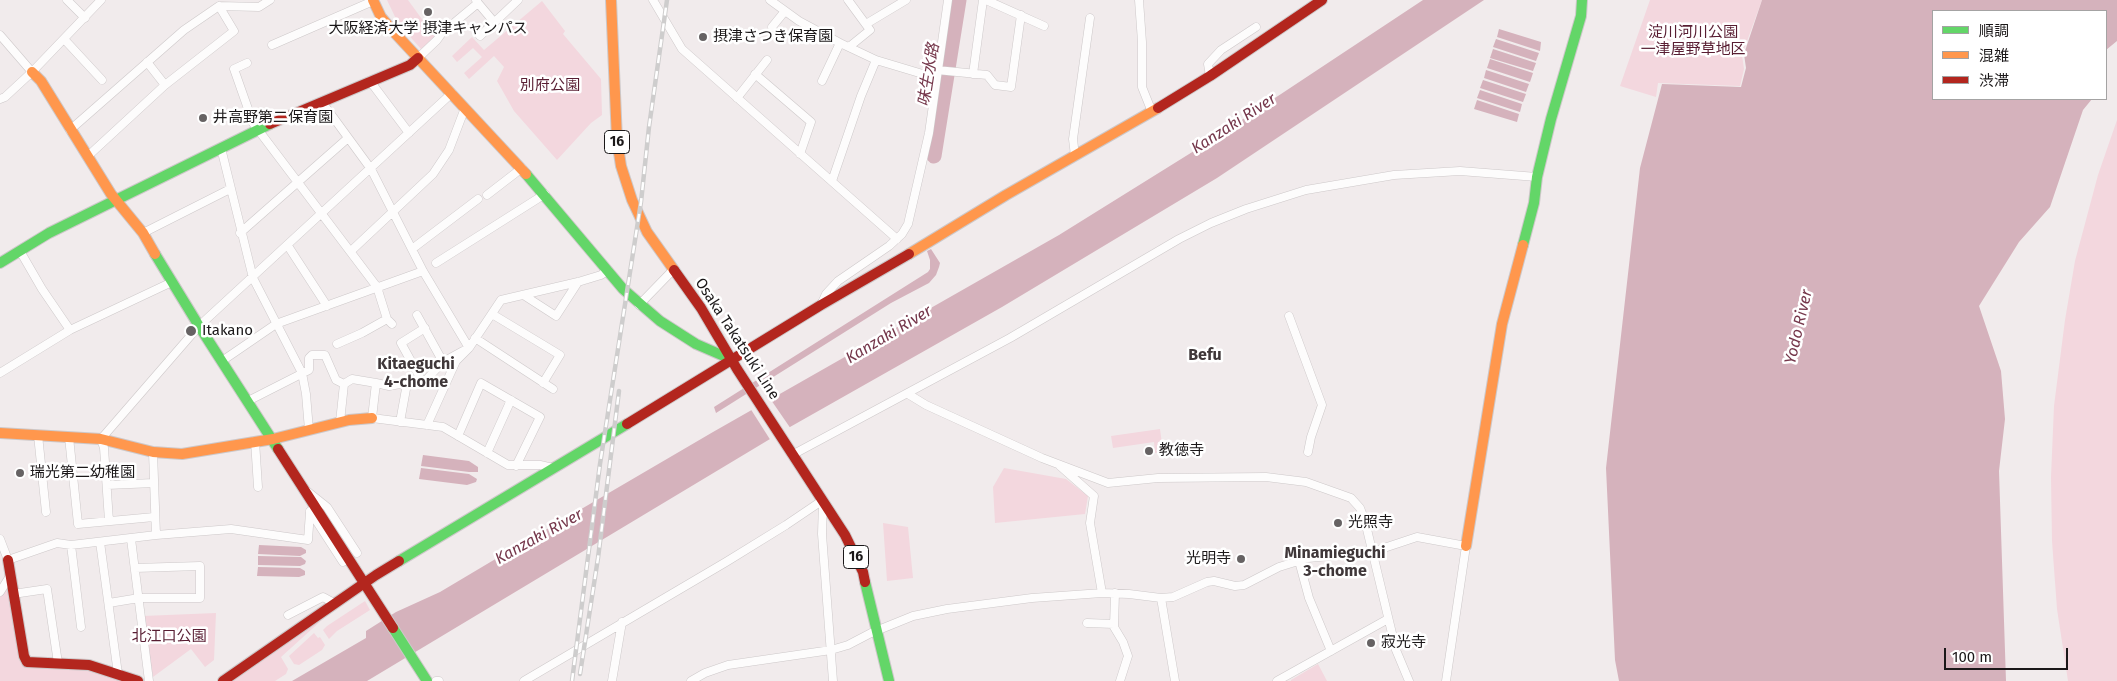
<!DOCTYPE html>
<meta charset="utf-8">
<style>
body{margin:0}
#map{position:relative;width:2117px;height:681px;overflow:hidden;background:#f1ebec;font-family:"Fira Sans","Noto Sans JP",sans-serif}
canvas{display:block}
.legend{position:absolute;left:1932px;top:10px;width:175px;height:90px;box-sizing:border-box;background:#fff;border:1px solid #a4a3a3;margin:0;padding:6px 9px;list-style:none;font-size:15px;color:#1b1819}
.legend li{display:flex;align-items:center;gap:10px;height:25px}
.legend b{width:25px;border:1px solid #a4a3a3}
.scale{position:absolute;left:1944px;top:648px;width:124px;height:22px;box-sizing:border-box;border:2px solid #1b1819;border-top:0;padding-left:6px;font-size:15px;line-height:18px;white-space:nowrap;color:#1b1819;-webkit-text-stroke:4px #fff;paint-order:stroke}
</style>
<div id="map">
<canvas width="2117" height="681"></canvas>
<ul class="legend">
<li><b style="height:6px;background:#63d668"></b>順調</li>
<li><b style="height:6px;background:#ff974d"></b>混雑</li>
<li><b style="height:6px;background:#b3261e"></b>渋滞</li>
</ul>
<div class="scale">100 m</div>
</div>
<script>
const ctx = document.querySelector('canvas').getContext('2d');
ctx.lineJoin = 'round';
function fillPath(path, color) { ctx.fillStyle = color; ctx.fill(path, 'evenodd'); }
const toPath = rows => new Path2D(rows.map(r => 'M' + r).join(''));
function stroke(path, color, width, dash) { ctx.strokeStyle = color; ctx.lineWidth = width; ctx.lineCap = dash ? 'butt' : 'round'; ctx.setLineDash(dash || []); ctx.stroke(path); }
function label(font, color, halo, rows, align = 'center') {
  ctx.font = font + ' "Fira Sans","Noto Sans JP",sans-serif'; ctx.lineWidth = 5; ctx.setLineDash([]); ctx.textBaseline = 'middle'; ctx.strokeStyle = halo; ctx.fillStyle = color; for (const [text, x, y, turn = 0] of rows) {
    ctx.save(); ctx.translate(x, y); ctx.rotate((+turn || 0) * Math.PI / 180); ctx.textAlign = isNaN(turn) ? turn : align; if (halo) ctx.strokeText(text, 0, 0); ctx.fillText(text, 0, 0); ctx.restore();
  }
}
const green = toPath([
 [387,0,408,0,435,37,421,49,398,23],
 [1650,0,1762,0,1742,55,1744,69,1740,86,1658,83,1656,97,1620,86],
 [542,1,565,31,563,34,601,79,602,115,591,123,557,160,514,111,497,81,504,67,494,56,469,79,464,73,482,57,473,48,457,62,452,56,472,37,484,50],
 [2117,120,2117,681,2068,681,2057,609,2052,541,2051,477,2054,406,2065,320,2075,261,2098,175],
 [1160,429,1163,451,1155,453,1154,442,1113,448,1111,436],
 [1004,468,1066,479,1088,496,1085,514,995,523,993,487],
 [883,523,908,527,913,578,887,581],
 [5,588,8,589,21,664,88,669,125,681,0,681,0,597],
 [365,601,370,610,337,631,329,639,323,630,327,626],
 [333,610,281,657,288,669,286,674,275,681,231,681],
 [216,613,214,660,205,667,191,649,153,677,143,616],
 [314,633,318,638,320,637,325,645,322,650,299,665,294,664,289,656],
 [1318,664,1327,681,1291,681,1291,680]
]);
const water = toPath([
 [1423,0,1484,0,1217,178,1002,307,790,427,367,681,292,681,366,638,366,631,396,612,440,592,519,545,523,548,541,538,542,532,713,432,1059,235,1210,141],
 [1762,0,2117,0,2117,41,2106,50,2106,11,1933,11,1933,99,2092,99,2083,110,2050,207,2019,242,1979,306,2001,371,2005,419,1999,471,2006,681,1619,681,1615,660,1606,468,1640,168,1662,84,1741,87,1746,68,1744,54],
 [1499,29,1541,42,1540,51,1497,37],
 [1496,39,1539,53,1536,61,1493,47],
 [1493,49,1536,63,1533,71,1490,58],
 [1490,59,1533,73,1530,82,1487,68],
 [1486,70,1529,84,1526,92,1484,78],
 [1483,80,1526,94,1523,102,1480,88],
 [1480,90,1522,104,1520,112,1477,98],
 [1477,100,1519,114,1517,122,1474,109],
 [931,249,940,263,939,267,936,275,929,283,891,303,716,413,714,407,928,272,930,269,930,260,927,251],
 [423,455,469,461,478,467,478,472,469,472,421,466],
 [421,468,469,474,477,479,476,482,467,485,419,479],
 [259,545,301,547,306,550,306,553,300,556,258,554],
 [258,556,301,557,306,561,305,564,300,566,258,565],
 [258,567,300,568,305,571,305,575,299,577,257,576]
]);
const pier = toPath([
 [769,397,791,429,771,441,750,408]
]);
const river = toPath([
 [934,156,959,0]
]);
const street = toPath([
 [67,0,85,18],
 [653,0,682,49,897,239],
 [770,0,799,21,840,43,876,60,936,78],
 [848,0,870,30,849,47],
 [986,0,1044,26],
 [1139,0,1142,42,1142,87,1152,112],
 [478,3,494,22],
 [866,24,906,0],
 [772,27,785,11],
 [0,35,32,72],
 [480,36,518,0],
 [64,39,102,80],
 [272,45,373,1],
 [418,58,437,40,442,33,478,3,476,0],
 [147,62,165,85],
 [247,63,234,69,253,123,377,287,387,319,392,324],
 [937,70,987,75,995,85,1011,87,1021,15],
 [755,74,811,122,800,154],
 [973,74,983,0],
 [1210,76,1208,64,1221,50,1256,27],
 [370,81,409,133],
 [822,81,840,43],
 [737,98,767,60],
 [0,99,5,97,32,72,101,0],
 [322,102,371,169,423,271,469,348],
 [70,130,184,30,219,6,259,7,270,0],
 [221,148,253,278,302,373,306,394,309,430],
 [88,156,165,85,234,31,219,6],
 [1075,156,1073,139,1090,18],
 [832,181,861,96,876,60],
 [487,195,522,168],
 [143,233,230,189],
 [240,233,348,138],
 [288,246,327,306],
 [412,249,478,199],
 [20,251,42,289,70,330],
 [351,251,433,174,449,150,465,108],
 [436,263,545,194],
 [525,296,556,316,578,282],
 [639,305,673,270],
 [821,305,826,294,838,281,889,246,902,234,908,224,929,133,948,0],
 [492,314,560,355,543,383],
 [417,315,443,362],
 [1289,316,1322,405,1311,437,1308,452],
 [425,328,401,343,423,383,443,362,463,351],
 [475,338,553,389],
 [337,344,362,333,387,319],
 [222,361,276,324,423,271],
 [0,373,70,330,172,282],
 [376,383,389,386,400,384],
 [908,394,926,405,1042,458,1108,483,1158,478,1266,477,1306,482,1351,498,1360,508,1365,521,1396,650,1409,681],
 [248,401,309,370,309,358,312,355,325,355,336,380,344,384,352,379,376,383,372,418,443,427,508,465,540,465,553,468],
 [340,422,344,384],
 [400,422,406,389],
 [427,425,456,361,469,348,501,300,578,282,601,275,608,270],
 [38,435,46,512],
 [458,436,481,383,540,417,516,466],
 [69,437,78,524,154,517],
 [255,441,258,487],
 [153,452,156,535],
 [487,453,511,400],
 [792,455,1010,338,1179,239,1211,223,1246,209,1306,190,1394,175,1460,171,1537,177],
 [1060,466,1094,496,1090,523,1102,593],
 [107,485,154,483],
 [307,491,327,507,357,553],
 [823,502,822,534,833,681],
 [310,511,343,562],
 [109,521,104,448,101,439,199,326,452,93],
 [0,539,8,560,57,543,71,545,156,535,231,529,308,540,310,512],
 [131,539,149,681],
 [100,542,118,674],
 [71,545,81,627],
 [1299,561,1309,598,1331,651],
 [0,592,10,576],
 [1115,593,1114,627,1123,642,1128,656,1120,681],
 [13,594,47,589,58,663],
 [1161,598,1175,681],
 [109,603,139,598,200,598,200,566,135,568],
 [288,615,323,597,334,603],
 [1087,623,1114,624],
 [436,681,439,681],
 [524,681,726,562,786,525,823,500],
 [612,681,622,622],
 [691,681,705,673,728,665,831,650,848,645,871,633,913,616,947,609,1032,598,1102,593,1129,594,1161,598,1173,597,1207,582,1214,581,1235,586,1244,585,1279,567,1308,558,1372,552,1417,537,1466,546,1446,681],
 [1277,681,1388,619]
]);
const fast = toPath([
 [526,174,623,289,660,321,696,344,733,360],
 [1523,245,1534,203,1537,177,1551,119,1581,16,1582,0],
 [155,254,199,326,278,449],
 [0,263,49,233,270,124],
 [399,561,627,424],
 [865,582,889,681],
 [393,628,427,681]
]);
const slow = toPath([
 [373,0,381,17,392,30,526,174],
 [611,0,617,140,621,166,632,200,647,232,674,270],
 [32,72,41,81,111,194,143,233,155,254],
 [909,254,1006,195,1158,108],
 [0,433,101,439,153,452,182,454,273,439,349,420,372,418],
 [1466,546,1502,324,1523,245]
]);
const jam = toPath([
 [1158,108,1210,76,1322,0],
 [270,124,410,65,418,58],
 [674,270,701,308,737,369,845,535,863,572,865,582],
 [627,424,821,305,909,254],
 [278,449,393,628],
 [8,560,24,656,27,662,89,665,138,681],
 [223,681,376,575,399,561]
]);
const rail = toPath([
 [580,674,598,558,619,391],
 [572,681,600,464,641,202,649,127,667,0]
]);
const markers = [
 [428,12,5,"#666263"],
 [703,37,5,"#666263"],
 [203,118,5,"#666263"],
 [191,331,6,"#666263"],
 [1149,451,5,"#666263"],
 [20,473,5,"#666263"],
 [1338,523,5,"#666263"],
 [1241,559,5,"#666263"],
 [1371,643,5,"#666263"]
];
const shields = [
 [617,142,25],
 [856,557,25]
];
const shieldNames = [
 ["16",617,142],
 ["16",856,557]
];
const poiNames = [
 ["大阪経済大学 摂津キャンパス",428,29,"center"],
 ["摂津さつき保育園",713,37],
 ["井高野第二保育園",213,118],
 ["Itakano",202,331],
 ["教徳寺",1159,451],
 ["瑞光第二幼稚園",30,473],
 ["光照寺",1348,523],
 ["光明寺",1231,559,"right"],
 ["寂光寺",1381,643]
];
const parkNames = [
 ["淀川河川公園",1693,33],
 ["一津屋野草地区",1693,50],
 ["別府公園",550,86],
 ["北江口公園",169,637]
];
const streetNames = [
 ["Osaka Takatsuki Line",737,339,57]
];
const waterNames = [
 ["味生水路",929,75,-81],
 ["Kanzaki River",1234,124,-33],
 ["Yodo River",1799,327,-77],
 ["Kanzaki River",889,335,-31],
 ["Kanzaki River",539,537,-29]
];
const neighbourhoodNames = [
 ["Befu",1205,356],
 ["Kitaeguchi",416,365],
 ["4-chome",416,383],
 ["Minamieguchi",1335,554],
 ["3-chome",1335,572]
];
fillPath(green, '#f3d7de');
fillPath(water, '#d5b2bc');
fillPath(pier, '#f1ebec');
stroke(river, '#d5b2bc', 15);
stroke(street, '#cdc8c9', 9);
stroke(fast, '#cdc8c9', 12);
stroke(slow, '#cdc8c9', 12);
stroke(jam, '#cdc8c9', 12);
stroke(street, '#fdfcfc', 8);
stroke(fast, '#63d668', 10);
stroke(slow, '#ff974d', 10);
stroke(jam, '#b3261e', 10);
stroke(rail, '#cecdcd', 4.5);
stroke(rail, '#fff', 2.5, [8]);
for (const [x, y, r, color] of markers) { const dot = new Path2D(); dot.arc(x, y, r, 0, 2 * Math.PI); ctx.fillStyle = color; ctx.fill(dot); stroke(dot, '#fff', 2); }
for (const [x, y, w] of shields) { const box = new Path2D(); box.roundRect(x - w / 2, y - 11.5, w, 23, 4); ctx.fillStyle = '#fff'; ctx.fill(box); stroke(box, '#1b1819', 1); }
label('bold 14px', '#1b1819', null, shieldNames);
label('15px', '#1b1819', '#fff', poiNames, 'left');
label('15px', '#581d32', '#fff', parkNames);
label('15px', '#1b1819', '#fff', streetNames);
label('italic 16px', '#75374b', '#fff', waterNames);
label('bold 16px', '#3f3739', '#fff', neighbourhoodNames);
</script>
